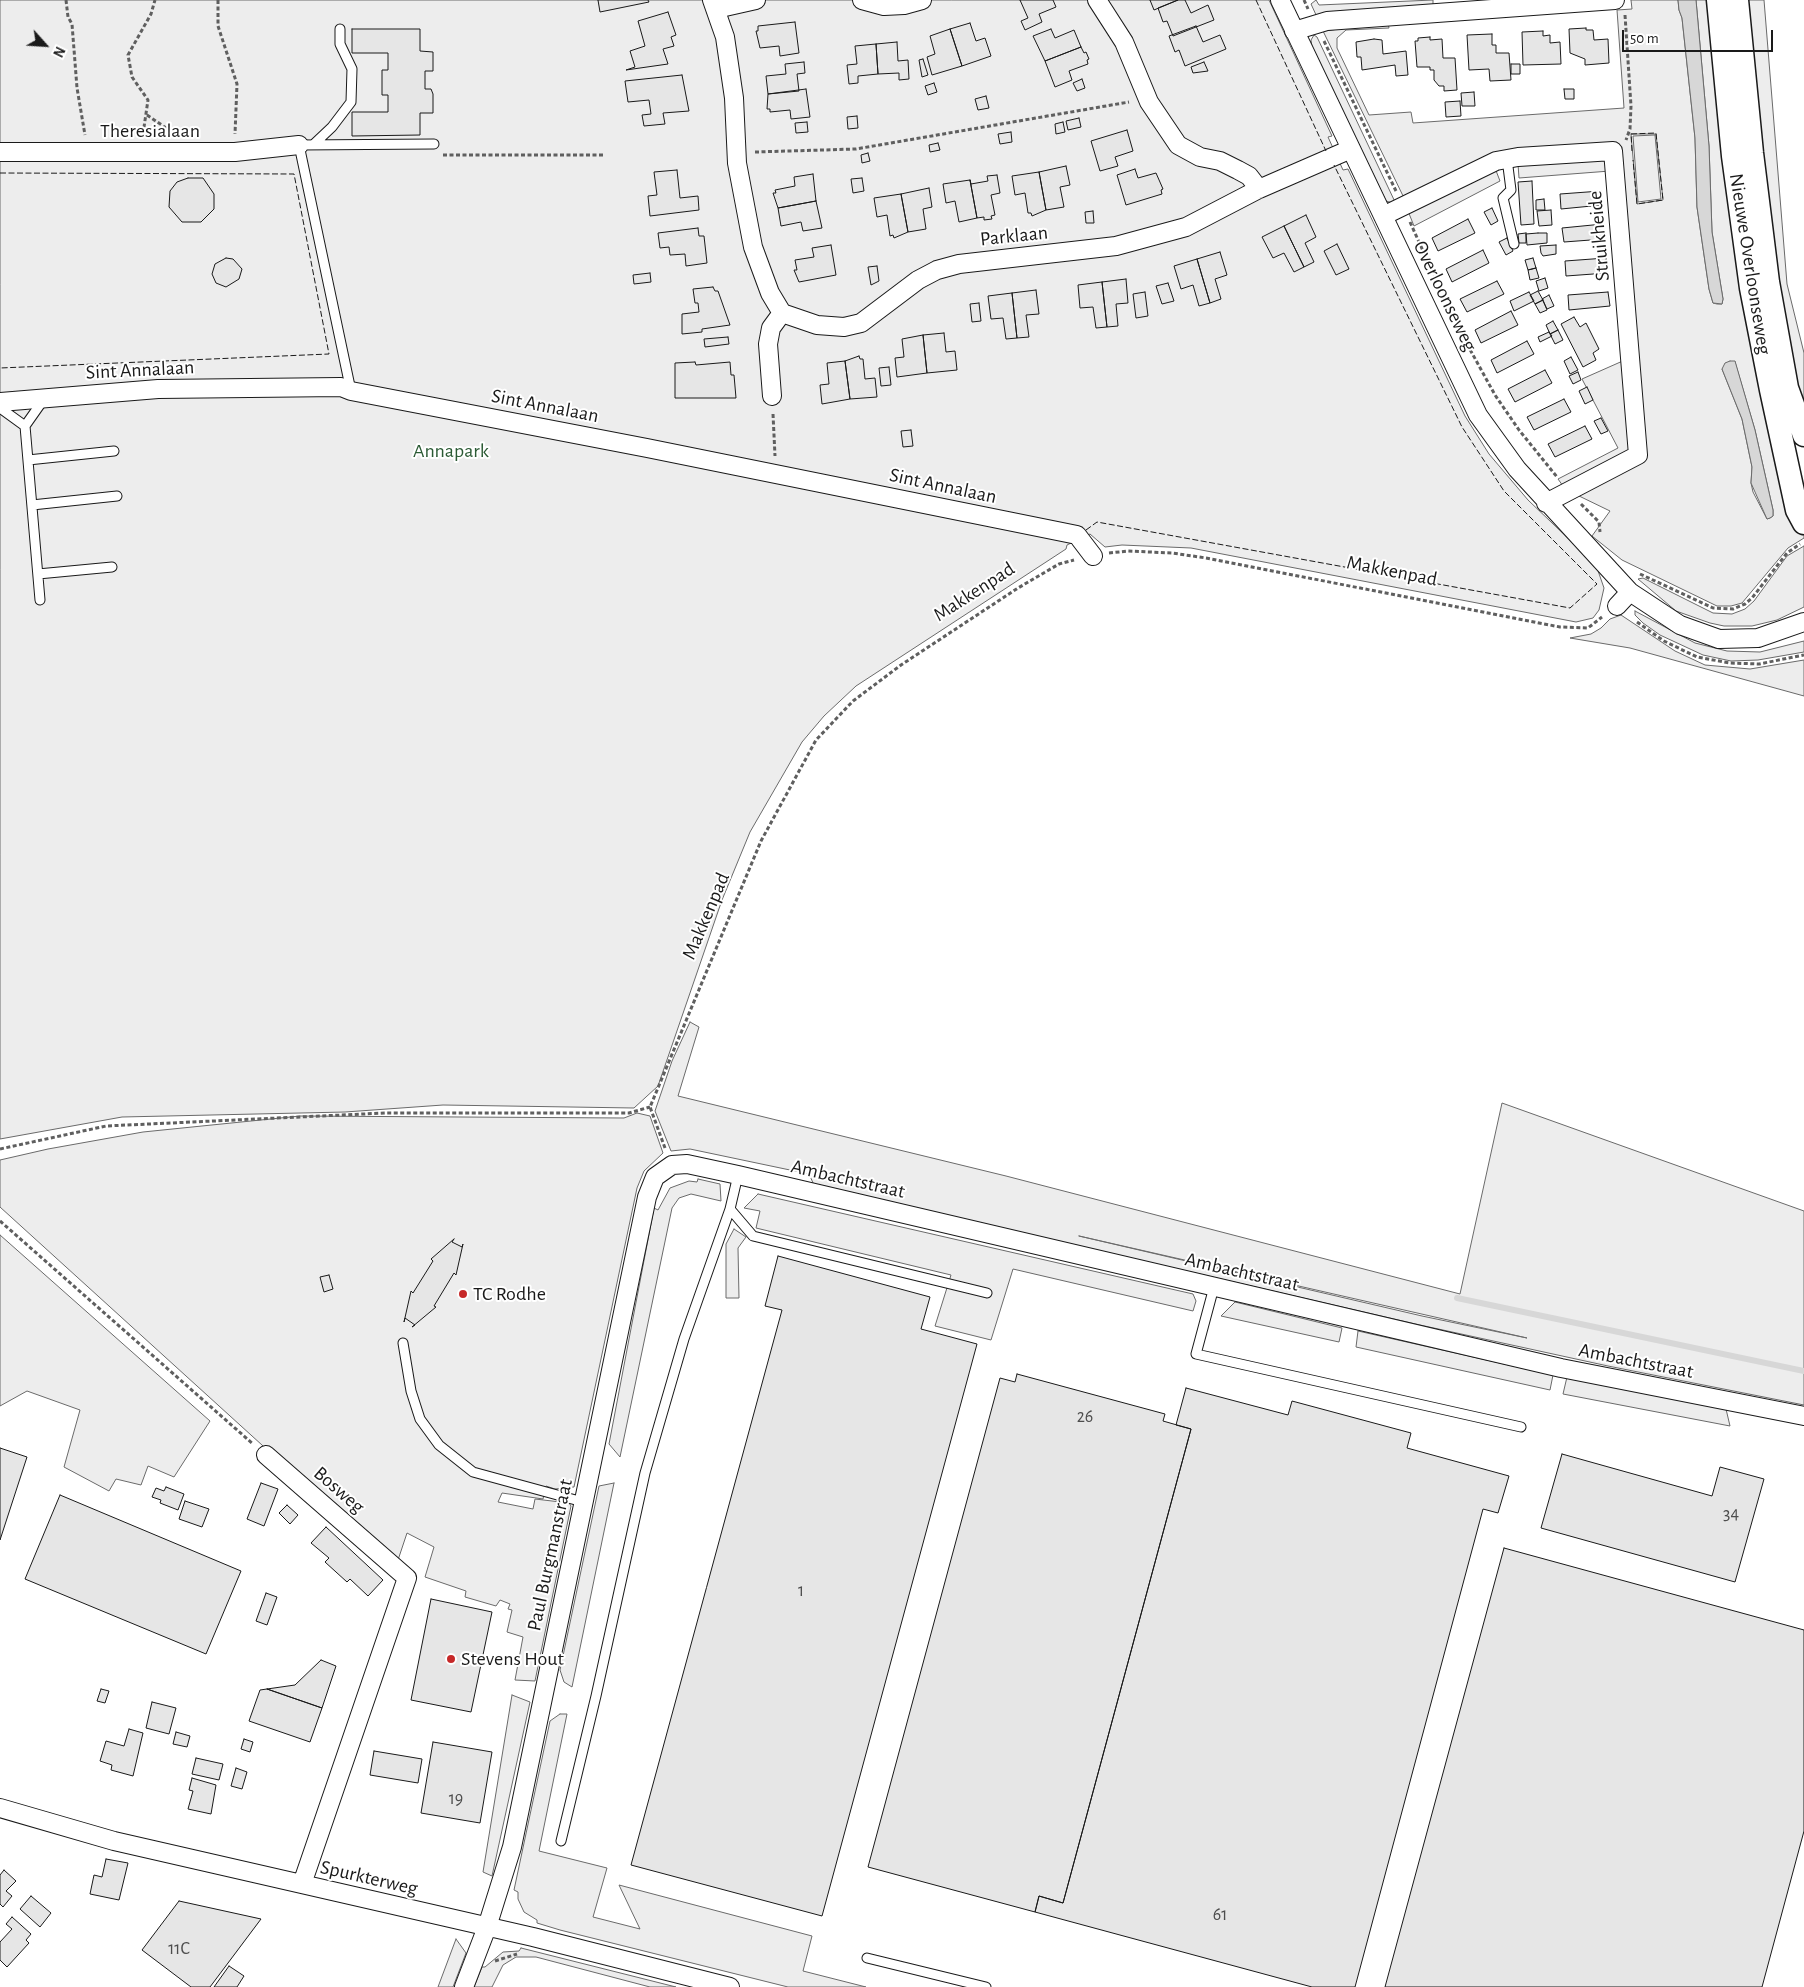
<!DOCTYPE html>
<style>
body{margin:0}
#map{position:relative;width:1804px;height:1987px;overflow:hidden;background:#fff;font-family:"Alegreya Sans",sans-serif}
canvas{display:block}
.north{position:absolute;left:20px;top:20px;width:50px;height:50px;-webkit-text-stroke:4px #fff;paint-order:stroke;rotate:116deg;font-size:14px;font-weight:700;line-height:20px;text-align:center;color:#1a1a1a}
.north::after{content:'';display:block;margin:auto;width:18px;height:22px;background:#1a1a1a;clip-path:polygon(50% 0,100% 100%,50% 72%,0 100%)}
.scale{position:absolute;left:1622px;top:30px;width:151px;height:22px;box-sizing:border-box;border:2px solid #1a1a1a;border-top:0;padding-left:6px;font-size:15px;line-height:18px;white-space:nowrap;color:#1a1a1a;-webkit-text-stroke:4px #fff;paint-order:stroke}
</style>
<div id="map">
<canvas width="1804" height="1987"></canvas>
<div class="north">N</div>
<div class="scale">50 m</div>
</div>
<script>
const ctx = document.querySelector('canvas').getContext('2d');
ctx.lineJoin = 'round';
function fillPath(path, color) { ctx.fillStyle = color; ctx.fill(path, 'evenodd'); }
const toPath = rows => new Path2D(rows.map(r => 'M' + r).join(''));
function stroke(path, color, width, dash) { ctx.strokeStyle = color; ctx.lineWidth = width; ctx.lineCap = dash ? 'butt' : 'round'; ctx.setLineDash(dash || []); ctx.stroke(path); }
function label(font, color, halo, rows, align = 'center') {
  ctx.font = font + ' "Alegreya Sans",sans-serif'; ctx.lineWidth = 4; ctx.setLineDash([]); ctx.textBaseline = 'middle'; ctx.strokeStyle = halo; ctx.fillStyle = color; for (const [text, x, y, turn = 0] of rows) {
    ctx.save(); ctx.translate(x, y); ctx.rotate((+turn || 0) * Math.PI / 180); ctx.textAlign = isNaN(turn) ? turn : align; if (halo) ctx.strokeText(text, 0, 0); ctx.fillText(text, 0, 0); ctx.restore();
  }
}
const built = toPath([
 [0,0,1269,0,1332,136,1328,137,1343,170,1348,169,1465,416,1489,454,1528,500,1596,565,1604,588,1599,610,1593,618,1576,622,1191,548,1122,545,1105,547,1090,534,1067,545,1066,549,856,686,824,716,802,742,750,832,722,900,658,1086,634,1108,443,1105,345,1112,122,1117,0,1139,0,0],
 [1316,0,1319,5,1433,0,1433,7,1317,17,1311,4,1316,0],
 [1631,0,1678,0,1679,10,1682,18,1695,138,1697,207,1709,289,1713,303,1717,304,1722,304,1723,299,1712,232,1709,146,1696,0,1715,0,1804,530,1804,538,1788,548,1742,603,1731,606,1717,606,1622,560,1592,536,1610,511,1577,495,1644,460,1619,144,1498,153,1405,200,1323,31,1388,23,1389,28,1346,30,1337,38,1337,48,1369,115,1411,112,1413,123,1624,108,1617,10,1632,9,1631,0],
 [1631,134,1656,134,1663,200,1637,204,1631,134],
 [1735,362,1755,430,1773,510,1773,516,1770,518,1767,519,1753,492,1751,483,1752,467,1742,419,1722,369,1735,362],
 [1744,0,1764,0,1787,284,1804,353,1804,418,1781,328,1744,0],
 [1314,35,1317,37,1396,204,1386,201,1312,47,1311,40,1314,35],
 [1655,135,1661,199,1638,202,1633,136,1655,135],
 [1606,159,1610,171,1519,178,1518,164,1606,159],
 [1495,168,1500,181,1414,226,1408,211,1495,168],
 [1625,360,1631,441,1629,451,1563,486,1558,479,1618,448,1582,379,1625,360],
 [1804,546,1804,607,1777,620,1752,626,1724,626,1710,623,1676,611,1638,579,1643,578,1713,613,1732,614,1745,609,1754,601,1787,556,1804,546],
 [1635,611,1695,643,1727,651,1760,652,1804,641,1804,652,1758,660,1731,661,1703,655,1660,635,1643,623,1635,615,1635,611],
 [1621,615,1675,651,1705,665,1750,669,1804,660,1804,696,1630,648,1570,638,1591,634,1601,628,1610,619,1621,615],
 [690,1022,699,1027,678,1096,1006,1176,1460,1294,1502,1103,1804,1211,1804,1405,1608,1366,1420,1325,814,1185,809,1174,690,1149,671,1151,655,1111,672,1061,690,1022],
 [1079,1236,1527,1338,1422,1316,1079,1236],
 [637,1113,650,1116,663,1153,644,1171,637,1188,574,1487,555,1489,546,1486,543,1499,502,1493,498,1502,533,1509,535,1499,569,1503,571,1506,535,1681,515,1680,523,1637,507,1632,512,1610,508,1609,510,1604,500,1600,496,1606,465,1597,466,1591,425,1577,434,1547,407,1533,398,1560,328,1505,0,1207,0,1160,48,1149,143,1132,300,1116,624,1118,637,1113],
 [698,1179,720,1184,721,1201,691,1194,679,1198,672,1208,620,1457,609,1444,654,1208,658,1210,670,1188,689,1181,697,1182,698,1179],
 [758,1194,1193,1294,1196,1301,1193,1311,1013,1269,991,1340,935,1326,951,1275,756,1228,760,1211,744,1208,758,1194],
 [734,1229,746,1237,738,1248,739,1298,726,1298,726,1244,734,1229],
 [0,1235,210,1421,174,1477,148,1466,141,1485,116,1479,109,1491,64,1467,80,1410,27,1391,0,1406,0,1235],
 [1235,1302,1342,1328,1339,1342,1221,1316,1235,1302],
 [1358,1331,1553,1375,1550,1390,1356,1347,1358,1331],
 [1567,1377,1726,1409,1730,1426,1563,1394,1567,1377],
 [614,1483,572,1687,564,1682,560,1670,599,1486,614,1483],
 [512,1695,530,1702,492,1876,483,1872,512,1695],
 [560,1714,567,1714,539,1851,607,1868,593,1917,640,1929,619,1885,812,1936,803,1971,866,1987,788,1987,560,1930,537,1923,537,1920,524,1912,518,1899,518,1892,514,1890,550,1721,560,1714],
 [456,1939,466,1953,453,1987,438,1987,456,1939],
 [521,1948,676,1987,650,1987,536,1957,516,1957,503,1965,492,1987,474,1987,482,1967,485,1967,503,1952,519,1951,521,1948]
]);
const water = toPath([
 [1678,0,1696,0,1709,146,1712,232,1723,299,1722,304,1713,303,1709,289,1697,207,1695,138,1682,18,1679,10,1678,0],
 [1730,361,1735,361,1755,430,1773,510,1773,516,1770,518,1767,519,1751,483,1752,467,1742,419,1722,369,1725,363,1730,361]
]);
const stream = toPath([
 [1457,1298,1804,1371]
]);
const building = toPath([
 [598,0,648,0,649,2,600,12,598,0],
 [1020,0,1053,0,1056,7,1039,14,1042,22,1025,30,1021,21,1028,18,1020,0],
 [1150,0,1178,0,1154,10,1150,0],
 [1178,0,1185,0,1191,13,1208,5,1214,20,1173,36,1167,21,1163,22,1158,8,1178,0],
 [668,12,676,35,671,37,674,46,663,49,668,64,626,70,635,67,630,51,645,46,638,21,668,12],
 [795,22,799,53,780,56,779,46,760,48,756,31,758,31,758,26,795,22],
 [970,23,976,41,985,38,991,56,962,66,950,29,970,23],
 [1196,26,1203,42,1220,35,1226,49,1185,66,1179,50,1175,52,1169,36,1196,26],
 [1586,28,1586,30,1593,30,1594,40,1608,39,1609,63,1585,65,1585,59,1570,53,1569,29,1586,28],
 [352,29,420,29,420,51,433,52,433,71,425,71,425,89,431,89,433,94,433,113,420,113,420,135,352,136,352,112,388,112,388,95,382,95,382,70,388,70,388,53,352,53,352,29],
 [950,29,962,66,932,75,927,57,935,54,930,36,950,29],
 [1051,29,1055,38,1074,30,1081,47,1045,61,1033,36,1051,29],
 [1543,31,1543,36,1550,35,1550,43,1560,42,1561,64,1523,65,1522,32,1543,31],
 [1492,34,1492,45,1496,45,1496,53,1509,53,1511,80,1490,81,1489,69,1469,70,1467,35,1492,34],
 [1430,37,1430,40,1442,39,1443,58,1455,58,1457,90,1444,91,1444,86,1439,86,1434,80,1434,70,1430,70,1430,67,1417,67,1415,41,1418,41,1418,38,1430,37],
 [1374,39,1382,40,1383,54,1406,51,1408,75,1396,76,1395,65,1362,70,1361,57,1357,57,1356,42,1374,39],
 [897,42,898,61,908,60,909,79,899,80,899,73,878,74,876,44,897,42],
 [876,44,878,74,858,76,858,83,849,84,847,65,857,64,855,46,876,44],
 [1081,47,1084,53,1086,52,1089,59,1087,60,1088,64,1069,71,1072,80,1055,87,1045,61,1081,47],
 [923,59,928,75,922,77,919,60,923,59],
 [804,62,805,73,797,74,799,91,768,94,766,76,786,74,785,64,804,62],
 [1204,62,1208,71,1193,73,1191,67,1204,62],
 [1511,64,1520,64,1520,74,1511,74,1511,64],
 [682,75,689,111,663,113,665,124,644,126,642,115,651,114,649,100,628,102,625,81,682,75],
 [1082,79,1085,88,1077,91,1073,83,1082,79],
 [934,83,937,92,928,95,925,86,934,83],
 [806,89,810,117,791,119,790,110,770,112,770,109,767,109,768,94,806,89],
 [1564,89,1574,89,1574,99,1565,99,1564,89],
 [1474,92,1475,106,1462,106,1461,93,1474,92],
 [986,96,989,108,978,110,975,99,986,96],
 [1460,101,1461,116,1446,117,1445,102,1460,101],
 [857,116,858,128,848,129,847,117,857,116],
 [1079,118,1081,127,1068,130,1066,121,1079,118],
 [807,122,808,132,796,133,795,123,807,122],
 [1063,122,1065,132,1056,134,1055,124,1063,122],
 [1127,130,1133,151,1115,157,1118,166,1100,171,1091,141,1127,130],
 [1011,132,1012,142,1000,144,998,134,1011,132],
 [938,143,940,150,930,152,929,145,938,143],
 [868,153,870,161,862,163,861,155,868,153],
 [1066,166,1070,185,1060,187,1064,207,1046,210,1039,172,1066,166],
 [1135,169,1138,178,1156,173,1163,189,1161,190,1162,194,1126,205,1117,175,1135,169],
 [677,170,680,198,698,196,699,210,650,216,648,196,657,195,654,172,677,170],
 [1039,172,1046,210,1032,216,1031,213,1028,213,1025,193,1015,195,1012,176,1039,172],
 [813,174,816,201,778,208,773,193,776,193,775,190,795,186,794,177,813,174],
 [997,175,1000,193,991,195,995,215,991,216,992,219,984,220,984,217,977,218,970,180,971,184,988,181,987,176,997,175],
 [188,178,203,178,214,194,214,209,201,222,182,222,169,207,170,191,177,182,188,178],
 [862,178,864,191,853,193,851,179,862,178],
 [970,180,977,218,959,222,955,201,946,203,943,184,970,180],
 [1532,181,1534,224,1521,225,1518,182,1532,181],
 [929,188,932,207,923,209,926,229,908,232,901,194,929,188],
 [1601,191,1602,205,1561,209,1560,194,1601,191],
 [901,194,908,232,894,238,893,235,890,236,887,215,877,217,874,198,901,194],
 [1544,199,1545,210,1536,210,1536,200,1544,199],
 [816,201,822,228,803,231,801,222,781,226,778,208,816,201],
 [1492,208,1498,221,1491,225,1484,212,1492,208],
 [1551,210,1552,225,1539,226,1537,211,1551,210],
 [1093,211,1094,223,1086,223,1085,212,1093,211],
 [1306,215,1316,237,1305,243,1314,262,1304,267,1284,226,1306,215],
 [1468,219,1475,233,1438,251,1432,238,1468,219],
 [1603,224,1604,239,1564,242,1562,228,1603,224],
 [1284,226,1304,267,1294,272,1284,253,1273,258,1262,237,1284,226],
 [698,228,699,236,704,236,707,263,686,266,685,254,670,255,669,247,660,248,658,233,698,228],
 [1526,233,1526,243,1519,243,1518,234,1526,233],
 [1538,233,1547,233,1547,243,1527,245,1526,234,1538,233],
 [1507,238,1513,251,1506,255,1499,242,1507,238],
 [1337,244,1349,269,1336,275,1324,251,1337,244],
 [831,245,836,275,799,282,794,270,797,270,795,260,814,257,812,248,831,245],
 [1556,245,1556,254,1543,256,1541,253,1540,246,1556,245],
 [1483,250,1489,263,1452,282,1446,269,1483,250],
 [1220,252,1227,275,1215,279,1221,299,1210,303,1197,259,1220,252],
 [226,258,233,259,242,269,239,279,226,287,216,283,212,274,215,264,226,258],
 [1533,258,1536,268,1528,270,1525,260,1533,258],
 [1606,258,1607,273,1566,276,1565,261,1606,258],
 [1197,259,1210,303,1199,306,1193,285,1181,289,1174,266,1197,259],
 [877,266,879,281,871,285,868,267,877,266],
 [1536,268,1539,278,1530,280,1528,270,1536,268],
 [650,273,651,282,634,284,633,275,650,273],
 [1545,278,1548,288,1539,291,1536,281,1545,278],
 [1126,279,1128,303,1116,304,1118,326,1107,327,1102,282,1126,279],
 [1497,281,1504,294,1467,312,1460,299,1497,281],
 [1102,282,1107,327,1096,328,1093,307,1080,308,1078,285,1102,282],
 [1168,283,1174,301,1162,304,1156,286,1168,283],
 [713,287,715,291,718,291,730,325,702,329,702,332,682,334,682,314,699,312,698,303,695,303,693,289,713,287],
 [1036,290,1039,314,1026,315,1029,337,1017,338,1012,293,1036,290],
 [1538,291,1543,300,1535,304,1530,295,1538,291],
 [1145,292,1148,316,1136,318,1133,294,1145,292],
 [1529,292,1534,301,1514,311,1510,301,1529,292],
 [1608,292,1610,306,1569,310,1568,295,1608,292],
 [1012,293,1017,338,1006,339,1003,318,991,319,988,296,1012,293],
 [1549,295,1554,306,1547,309,1542,299,1549,295],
 [1543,300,1547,310,1540,313,1535,304,1543,300],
 [979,303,981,321,972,322,970,304,979,303],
 [1511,311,1518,325,1481,343,1475,330,1511,311],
 [1574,317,1580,327,1586,323,1599,349,1593,353,1596,360,1583,367,1561,324,1574,317],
 [1553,321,1558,330,1550,334,1546,325,1553,321],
 [1558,330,1563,340,1555,344,1550,334,1558,330],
 [1549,332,1552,336,1540,342,1538,337,1549,332],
 [944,333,946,352,955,351,957,370,927,373,923,335,944,333],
 [923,335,927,373,897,377,895,358,904,357,902,339,923,335],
 [728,337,729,344,705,347,704,339,728,337],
 [1527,341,1534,354,1497,373,1491,360,1527,341],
 [859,356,860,359,863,359,865,379,875,378,877,397,850,399,845,361,859,356],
 [1571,357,1578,370,1570,374,1564,361,1571,357],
 [845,361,850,399,822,404,820,385,829,384,827,363,845,361],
 [695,362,696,365,730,362,731,375,734,375,736,398,675,398,675,363,695,362],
 [889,367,891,385,881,386,879,368,889,367],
 [1545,370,1552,383,1515,402,1508,389,1545,370],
 [1578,372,1581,380,1573,384,1569,376,1578,372],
 [1587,387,1593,400,1585,404,1579,391,1587,387],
 [1564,399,1571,412,1534,430,1527,417,1564,399],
 [1601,418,1608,431,1601,434,1594,421,1601,418],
 [1585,426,1592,439,1555,457,1548,444,1585,426],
 [911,430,913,446,903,447,901,431,911,430],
 [454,1239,452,1242,462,1247,463,1244,456,1275,454,1273,434,1306,436,1307,412,1327,415,1325,405,1318,404,1322,411,1291,413,1293,433,1261,431,1259,454,1239],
 [778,1256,930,1297,921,1329,977,1344,822,1916,631,1865,782,1310,765,1306,778,1256],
 [329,1275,333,1289,324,1292,320,1277,329,1275],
 [1017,1374,1165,1414,1163,1421,1191,1429,1063,1903,1039,1896,1035,1912,868,1867,1000,1378,1015,1382,1017,1374],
 [1186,1388,1288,1415,1292,1401,1411,1433,1407,1448,1509,1476,1498,1513,1483,1509,1355,1987,1312,1987,1035,1912,1039,1896,1063,1903,1191,1429,1176,1425,1186,1388],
 [0,1448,27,1457,0,1540,0,1448],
 [1562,1454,1712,1496,1720,1467,1764,1479,1735,1582,1541,1528,1562,1454],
 [261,1483,278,1489,264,1526,247,1519,261,1483],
 [166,1487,184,1494,178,1510,160,1503,161,1500,152,1497,156,1488,164,1491,166,1487],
 [60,1495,241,1571,206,1654,25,1579,60,1495],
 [185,1501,209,1509,202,1527,179,1519,185,1501],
 [287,1505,298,1515,290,1524,279,1513,287,1505],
 [326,1527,383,1580,368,1596,350,1579,347,1582,325,1562,329,1558,311,1543,326,1527],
 [1504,1548,1804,1630,1804,1831,1762,1987,1385,1987,1504,1548],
 [266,1593,277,1597,267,1625,256,1621,266,1593],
 [431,1599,492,1612,471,1712,411,1700,431,1599],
 [321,1660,336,1666,322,1708,267,1689,295,1685,321,1660],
 [101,1689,109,1691,105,1703,97,1701,101,1689],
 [267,1689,322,1708,310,1742,249,1721,260,1690,267,1689],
 [152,1702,176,1708,169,1734,146,1728,152,1702],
 [129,1729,143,1733,133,1776,111,1770,112,1765,100,1761,106,1741,124,1746,129,1729],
 [176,1732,190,1736,187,1747,173,1744,176,1732],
 [244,1739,253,1742,250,1752,241,1749,244,1739],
 [433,1742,492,1752,480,1823,421,1813,433,1742],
 [374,1751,422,1759,418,1783,370,1775,374,1751],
 [196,1758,223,1764,219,1780,192,1774,196,1758],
 [236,1768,247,1772,242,1789,231,1786,236,1768],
 [192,1778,216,1785,211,1814,188,1809,193,1791,189,1790,192,1778],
 [106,1859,128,1863,119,1900,90,1894,94,1875,102,1877,106,1859],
 [4,1870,16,1881,6,1891,12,1896,3,1907,0,1904,0,1875,4,1870],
 [31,1896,51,1913,40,1927,20,1909,31,1896],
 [179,1901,261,1919,210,1987,191,1987,142,1950,179,1901],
 [12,1917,31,1934,26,1940,29,1943,7,1967,0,1960,0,1942,12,1929,6,1924,12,1917],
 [229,1966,244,1976,237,1987,214,1987,229,1966]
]);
const path = toPath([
 [66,0,68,17,72,24,77,88,85,135],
 [218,0,218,26,237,84,235,134],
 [1304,0,1308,9],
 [1625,15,1631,106,1630,129,1626,140],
 [1324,41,1396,191],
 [147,115,175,134],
 [143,134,148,100,132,77,128,55,151,14,155,0],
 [755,152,856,149,1129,102],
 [443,155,605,155],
 [1410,222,1437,282],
 [1467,344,1495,395,1519,430,1557,477],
 [773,414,775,456],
 [1581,504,1599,522,1600,532],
 [1109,553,1128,551,1172,553,1206,558,1560,627,1588,628,1602,617],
 [1640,574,1713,608,1733,609,1745,604,1752,598,1787,553,1800,544],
 [1637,622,1664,641,1697,657,1730,663,1759,664,1804,655],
 [665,1148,650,1107,761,841,816,740,853,701,901,665,1018,588,1059,564,1074,560],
 [0,1149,106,1126,385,1113,629,1113,650,1107],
 [0,1221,253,1444],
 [495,1961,517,1954]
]);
const service = toPath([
 [314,144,332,127,351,102,352,69,340,44,340,29],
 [1507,159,1511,190,1503,198,1514,244],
 [351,391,299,145,434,144],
 [0,408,25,426],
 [28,460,114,451],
 [32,505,117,496],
 [38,574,112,567],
 [40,600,25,426,44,399],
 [730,1209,753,1236,987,1293],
 [1214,1287,1196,1354,1521,1427],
 [403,1343,411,1391,420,1419,439,1445,473,1472,583,1502],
 [561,1841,596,1696,645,1473,684,1339,730,1209,738,1175],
 [867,1958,986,1987]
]);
const minor = toPath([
 [712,0,725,37,734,98,737,163,753,247,770,293,782,313,817,325,844,327,861,323,918,280,937,270,959,264,1116,246,1186,227,1259,189,1351,149],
 [862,0,884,6,904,5,922,0],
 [1097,0,1124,42,1149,102,1178,145,1200,157,1220,161,1238,170,1249,176,1259,189],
 [1280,0,1478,415,1517,469,1630,592,1680,625,1719,639,1758,638,1804,622],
 [716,9,756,0],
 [1294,31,1327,21,1615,0],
 [0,152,235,152,299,145],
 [1383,216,1496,161,1518,157,1613,151,1638,455,1546,503],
 [772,396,768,344,771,328,782,313],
 [0,402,158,389,341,387,351,391,647,448,1077,535,1093,556],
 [1617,606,1630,592],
 [266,1455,407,1578,302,1884],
 [0,1808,114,1841,533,1937,730,1987],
 [464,1987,487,1927,512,1847,647,1197,655,1177,672,1165,687,1164,738,1175,1561,1368,1804,1416]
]);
const tertiary = toPath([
 [1718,0,1733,156,1751,288,1771,390,1797,510,1804,523],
 [1737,0,1752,153,1768,282,1787,388,1804,435]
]);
const fence = toPath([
 [1256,0,1326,151],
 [1632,151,1631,134,1656,133,1663,200,1637,204,1633,160],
 [0,173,294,174,329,354,0,368],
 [1086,530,1097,522,1570,608,1597,584,1504,491,1462,427,1334,165]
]);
const markers = [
 [463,1294,5,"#c62828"],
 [451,1659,5,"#c62828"]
];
const numberNames = [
 ["26",1085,1417],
 ["34",1731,1514],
 ["1",801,1591],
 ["19",456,1799],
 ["61",1220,1915],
 ["11C",179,1949]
];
const streetNames = [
 ["Theresialaan",150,131],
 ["Parklaan",1014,236,-6],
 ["Struikheide",1599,236,-95],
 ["Nieuwe Overloonseweg",1750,264,81],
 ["Overloonseweg",1445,296,64],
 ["Sint Annalaan",140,370,-3],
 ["Sint Annalaan",545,406,11],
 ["Sint Annalaan",943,486,12],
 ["Makkenpad",1392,571,11],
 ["Makkenpad",974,592,-33],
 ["Makkenpad",706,916,-67],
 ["Ambachtstraat",848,1179,13],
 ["Ambachtstraat",1242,1272,13],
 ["Ambachtstraat",1636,1361,11],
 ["Bosweg",339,1490,41],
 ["Paul Burgmanstraat",550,1555,-78],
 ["Spurkterweg",369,1878,13]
];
const parkNames = [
 ["Annapark",451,451]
];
const poiNames = [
 ["TC Rodhe",473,1294],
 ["Stevens Hout",461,1659]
];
fillPath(built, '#ededed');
stroke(built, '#6a6a6a', 1);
fillPath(water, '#d7d7d7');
stroke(water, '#6a6a6a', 1);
stroke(stream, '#d7d7d7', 6);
fillPath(building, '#e6e6e6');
stroke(building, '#1a1a1a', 1);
stroke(service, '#1a1a1a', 11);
stroke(minor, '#1a1a1a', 20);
stroke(tertiary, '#1a1a1a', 25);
stroke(path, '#5f5f5f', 3, [4, 2.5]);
stroke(service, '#fff', 9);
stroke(minor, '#fff', 18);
stroke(tertiary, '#fff', 22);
stroke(fence, '#1a1a1a', 1, [6, 2.5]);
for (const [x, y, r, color] of markers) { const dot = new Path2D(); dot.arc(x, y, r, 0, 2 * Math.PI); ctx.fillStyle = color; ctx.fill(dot); stroke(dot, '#fff', 2); }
label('18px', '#4d4d4d', null, numberNames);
label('20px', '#1a1a1a', '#fff', streetNames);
label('20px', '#2b5a34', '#fff', parkNames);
label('20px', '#1a1a1a', '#fff', poiNames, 'left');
</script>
